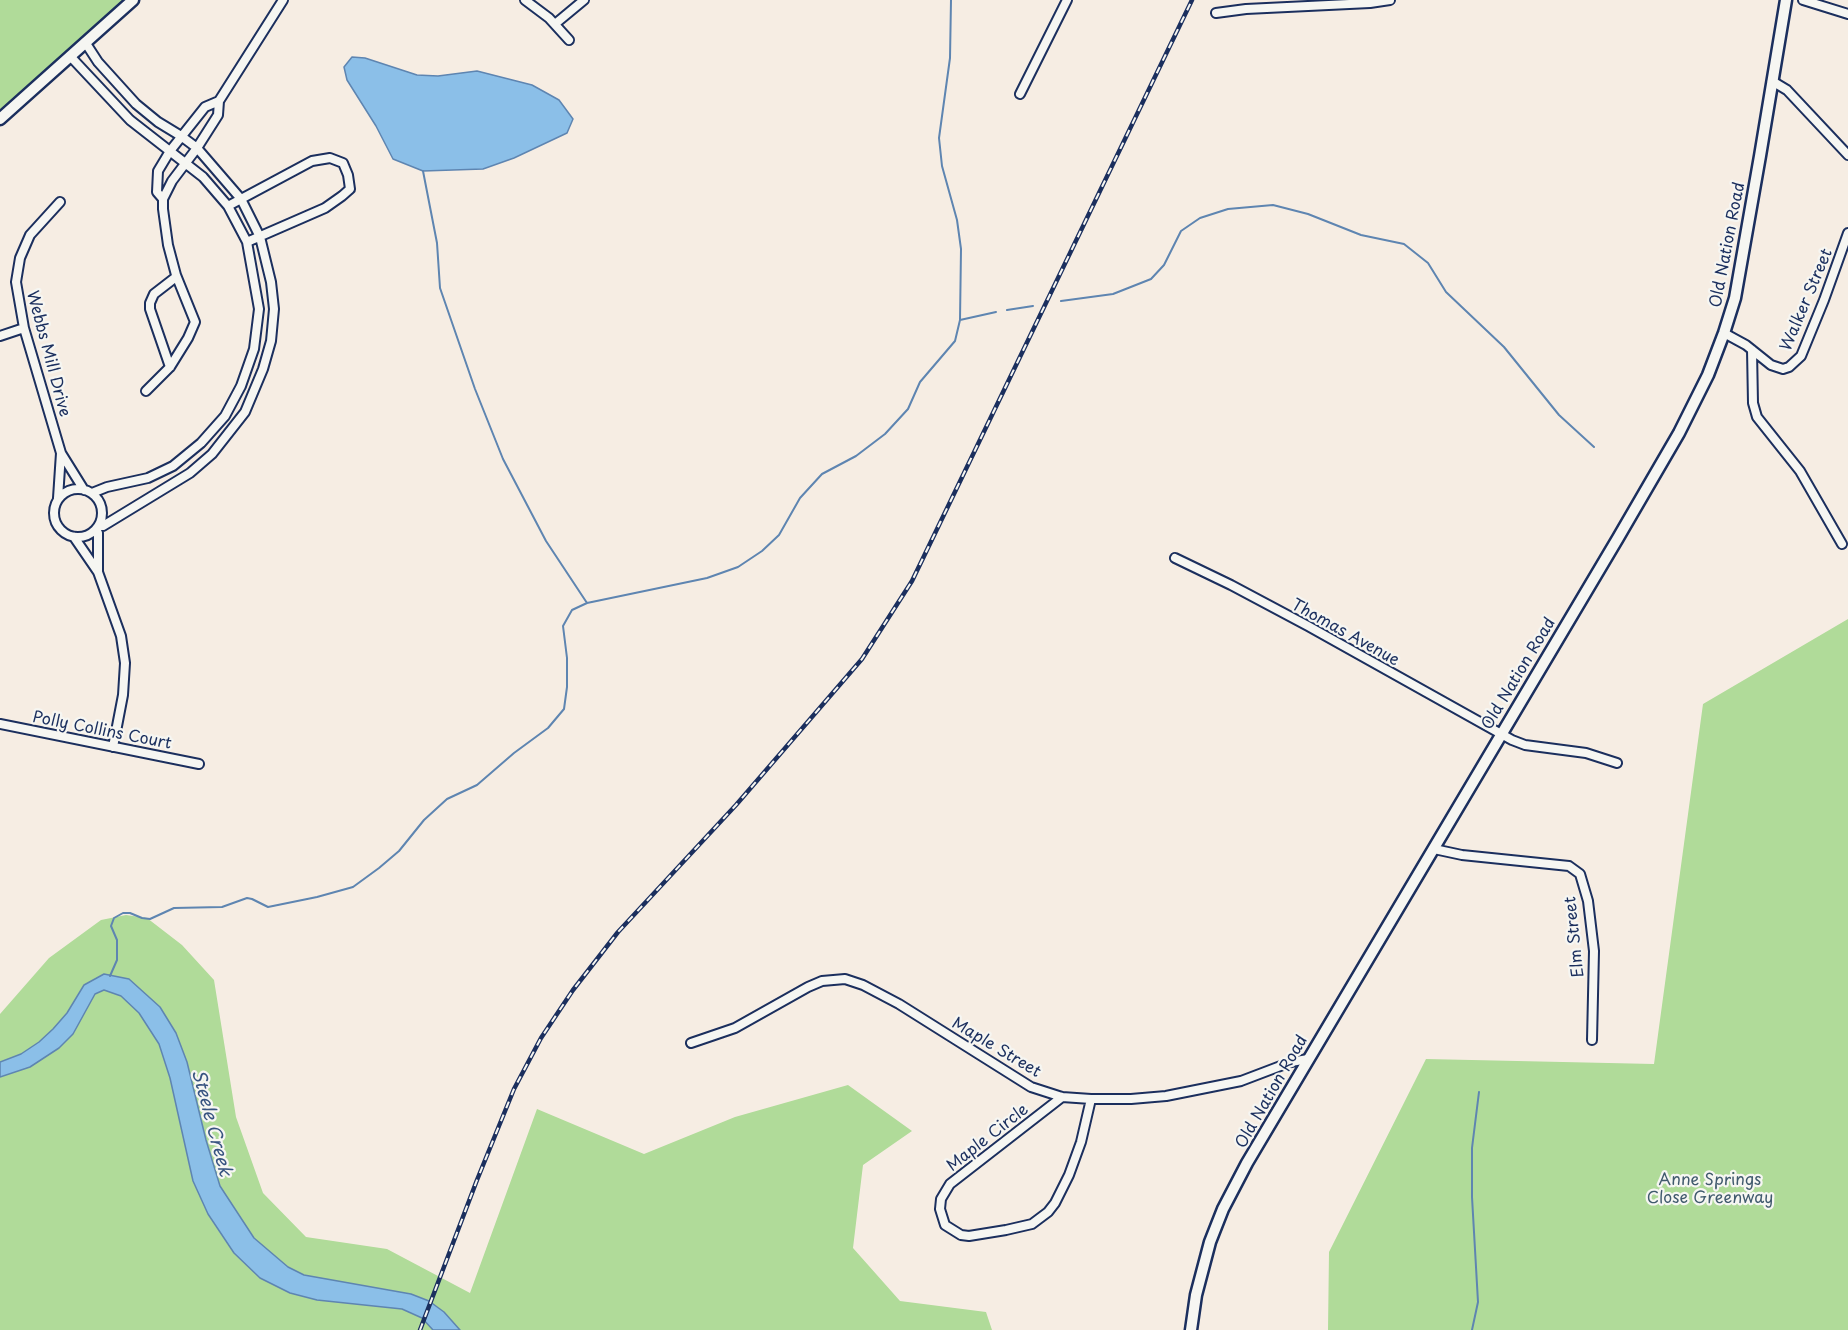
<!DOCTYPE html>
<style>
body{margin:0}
canvas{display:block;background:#f6ede3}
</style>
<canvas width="1848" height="1330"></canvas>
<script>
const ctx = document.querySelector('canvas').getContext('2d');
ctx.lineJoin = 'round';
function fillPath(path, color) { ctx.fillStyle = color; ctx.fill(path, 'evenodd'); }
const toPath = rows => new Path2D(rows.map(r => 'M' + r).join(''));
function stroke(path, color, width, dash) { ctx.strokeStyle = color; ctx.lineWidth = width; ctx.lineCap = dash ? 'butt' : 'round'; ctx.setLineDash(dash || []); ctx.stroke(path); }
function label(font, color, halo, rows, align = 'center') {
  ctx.font = font + ' "Playpen Sans",sans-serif'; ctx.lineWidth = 4.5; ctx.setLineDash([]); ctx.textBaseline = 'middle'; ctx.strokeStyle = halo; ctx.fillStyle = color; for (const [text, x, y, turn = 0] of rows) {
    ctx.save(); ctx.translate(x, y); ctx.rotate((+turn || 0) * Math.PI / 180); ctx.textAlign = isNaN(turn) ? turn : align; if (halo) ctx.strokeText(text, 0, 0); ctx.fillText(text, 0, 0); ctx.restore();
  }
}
const green = toPath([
 [0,0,133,0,0,119],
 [1848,619,1848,1330,1328,1330,1329,1252,1426,1059,1654,1064,1703,704],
 [126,915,147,918,182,945,214,980,236,1117,263,1193,306,1237,387,1249,470,1293,537,1109,644,1154,735,1117,848,1085,912,1131,863,1165,853,1248,900,1301,986,1312,992,1330,0,1330,0,1014,49,958,101,920]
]);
const water = toPath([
 [352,57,365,58,417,75,438,76,477,71,532,85,559,100,573,119,567,133,514,158,483,169,423,171,393,159,376,126,347,80,344,67,352,57],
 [104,974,129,979,160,1007,176,1033,187,1062,206,1140,220,1186,254,1238,288,1267,304,1275,411,1294,429,1301,444,1312,460,1330,433,1330,422,1318,402,1309,317,1300,290,1293,260,1278,234,1253,208,1214,193,1181,170,1078,159,1044,139,1013,121,996,104,990,95,994,73,1034,59,1048,30,1067,0,1077,0,1062,21,1054,39,1042,53,1029,67,1013,84,985,104,974]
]);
const stream = toPath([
 [423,171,437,243,440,288,475,389,503,459,546,541,587,603],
 [1061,301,1113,294,1151,279,1164,265,1181,231,1200,218,1228,209,1273,205,1308,214,1361,235,1404,244,1428,263,1446,292,1504,347,1559,415,1594,447],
 [1007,310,1033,306],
 [960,320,996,312],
 [110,976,117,960,117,940,111,926,114,918,123,913,130,913,142,918,150,919,174,908,222,907,247,898,252,899,268,907,317,897,353,887,379,868,399,851,424,820,447,799,477,785,514,753,548,728,564,709,567,687,567,658,563,626,572,610,587,603,707,578,738,567,762,551,779,535,800,498,822,474,856,456,885,434,908,409,920,382,955,341,960,320,961,249,957,220,942,166,939,138,950,58,951,0],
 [1472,1330,1478,1302,1472,1197,1472,1148,1479,1092]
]);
const street = toPath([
 [525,0,549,18,569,40],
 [1803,0,1848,14],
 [1216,13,1246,9,1370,3,1390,0],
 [555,24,584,0],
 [85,42,98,62,136,104,158,122,181,136,197,148,241,199,260,237,271,282,274,309,271,341,263,369,245,412,212,454,190,473,103,526,99,526],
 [70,56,130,120,203,177,228,206,247,242,259,309,254,349,241,386,225,416,201,443,173,466,148,478,107,487,92,493],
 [1772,81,1787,90,1848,155],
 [1020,94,1067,0],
 [163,199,157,192,158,171,170,151,205,107,219,101],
 [60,202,30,235,20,258,16,282,24,328,61,453,84,490],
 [228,206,312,161,330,158,343,163,348,175,350,189,342,196,325,208,247,242],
 [1724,333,1746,345,1771,365,1783,369,1789,367,1801,356,1824,300,1848,233],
 [0,336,24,328],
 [1752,350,1753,403,1757,417,1800,471,1842,544],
 [170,367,150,309,150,303,154,294,176,277],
 [146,391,170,367,188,338,195,322,176,275,168,245,163,209,163,199,172,181,197,148,218,115,219,101,283,0],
 '54 513a24 24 0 1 1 48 0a24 24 0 1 1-48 0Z',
 [58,498,61,453],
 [96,529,98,533,98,572],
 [74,537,98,572,121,636,125,663,123,695,113,747],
 [1175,558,1231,585,1308,626,1512,740,1525,745,1586,753,1617,763],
 [0,724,199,764],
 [1434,849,1462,855,1569,866,1580,874,1588,901,1594,951,1592,1040],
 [691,1043,735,1028,808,987,822,981,845,979,863,985,899,1004,1031,1087,1062,1097,1091,1099,1131,1099,1166,1096,1241,1081,1291,1062,1308,1059],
 [1062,1097,950,1184,941,1199,940,1209,945,1225,961,1235,969,1236,1006,1230,1032,1224,1048,1212,1055,1203,1069,1175,1081,1142,1091,1099]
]);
const secondary = toPath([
 [0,119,133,0],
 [1191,1330,1196,1295,1210,1242,1223,1209,1247,1163,1618,538,1679,433,1708,375,1724,333,1735,298,1760,156,1786,0]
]);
const rail = toPath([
 [420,1330,477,1180,514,1089,541,1038,573,990,618,932,736,805,862,659,912,581,1192,0]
]);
const streetNames = [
 ["Old Nation Road",1728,245,-79],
 ["Walker Street",1807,300,-67],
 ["Webbs Mill Drive",48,354,75],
 ["Thomas Avenue",1345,633,29],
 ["Old Nation Road",1519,674,-59],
 ["Polly Collins Court",102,731,11],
 ["Elm Street",1575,937,-96],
 ["Maple Street",996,1048,31],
 ["Old Nation Road",1272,1092,-60],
 ["Maple Circle",988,1138,-38]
];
const parkNames = [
 ["Anne Springs",1710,1181],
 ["Close Greenway",1710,1199]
];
const waterNames = [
 ["Steele Creek",211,1123,75]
];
fillPath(green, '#b0db99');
fillPath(water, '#8bbfe8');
stroke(water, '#5e85b1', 1.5);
stroke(stream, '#5e85b1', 2);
stroke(street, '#1b2f5e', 12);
stroke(secondary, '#1b2f5e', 15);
stroke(street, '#f6f6f2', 8);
stroke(secondary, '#f6f6f2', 10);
stroke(rail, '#1b2f5e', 4.5);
stroke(rail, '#f6f6f2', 2, [7]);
label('16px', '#1b2f5e', '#f6f6f2', streetNames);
label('16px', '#405a6d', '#f6f6f2', parkNames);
label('italic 18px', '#375380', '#f6f6f2', waterNames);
</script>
